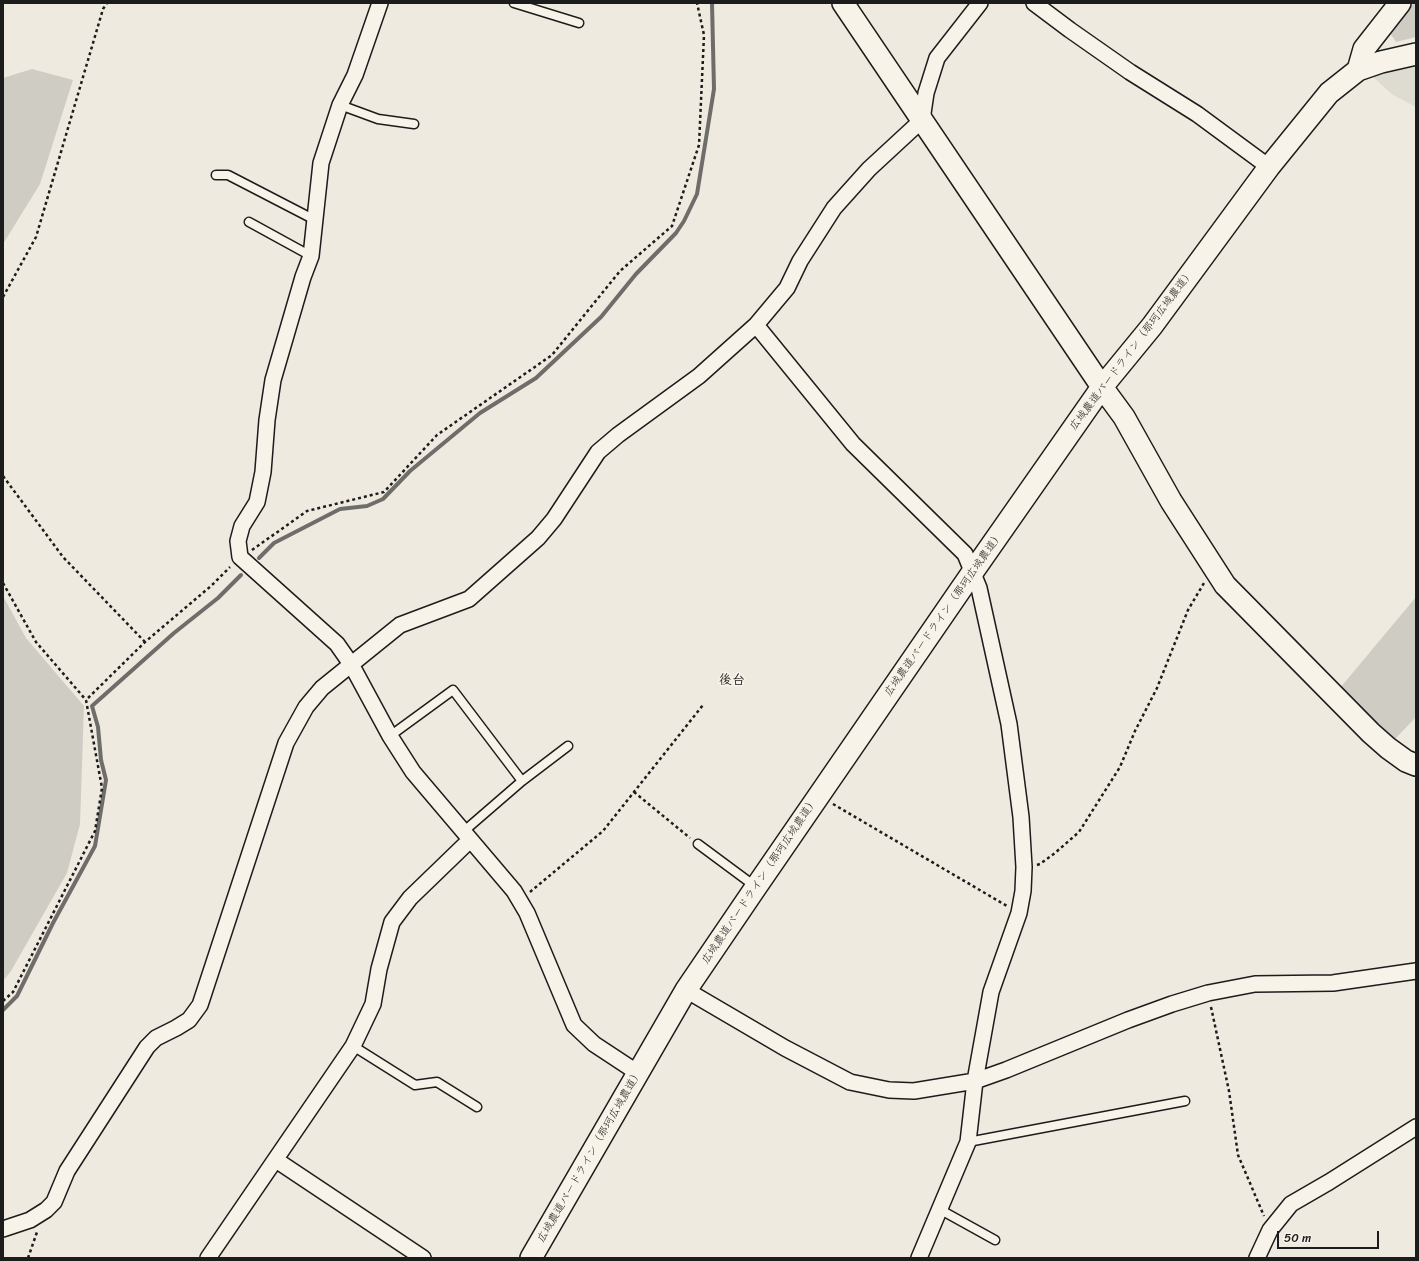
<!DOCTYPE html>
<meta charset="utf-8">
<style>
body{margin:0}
#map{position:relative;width:1419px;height:1261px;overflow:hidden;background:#eeeae0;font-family:Sriracha,sans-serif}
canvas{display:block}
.frame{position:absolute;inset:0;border:4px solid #1c1c1c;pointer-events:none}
.scale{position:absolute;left:1277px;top:1231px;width:102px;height:18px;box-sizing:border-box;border:2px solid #1c1c1c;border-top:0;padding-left:5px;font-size:12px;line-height:14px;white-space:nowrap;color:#1c1c1c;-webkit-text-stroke:3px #f7f3e8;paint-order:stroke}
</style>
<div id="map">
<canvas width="1419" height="1261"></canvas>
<div class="frame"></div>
<div class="scale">50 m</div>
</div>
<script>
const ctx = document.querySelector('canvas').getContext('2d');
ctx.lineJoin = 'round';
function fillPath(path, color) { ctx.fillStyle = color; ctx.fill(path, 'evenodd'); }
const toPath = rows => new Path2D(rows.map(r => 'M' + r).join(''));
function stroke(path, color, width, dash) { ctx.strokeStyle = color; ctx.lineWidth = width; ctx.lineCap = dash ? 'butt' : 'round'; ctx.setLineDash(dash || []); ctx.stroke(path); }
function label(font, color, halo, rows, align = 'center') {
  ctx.font = font + ' Sriracha,"Klee One",sans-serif'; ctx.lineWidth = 3.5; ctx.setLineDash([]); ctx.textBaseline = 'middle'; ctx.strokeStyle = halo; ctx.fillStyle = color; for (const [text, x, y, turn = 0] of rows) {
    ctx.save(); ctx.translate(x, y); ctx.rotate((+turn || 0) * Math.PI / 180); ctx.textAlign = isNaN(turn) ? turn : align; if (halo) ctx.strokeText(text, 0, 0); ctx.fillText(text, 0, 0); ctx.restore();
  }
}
const built = toPath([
 [1416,61,1416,107,1393,95,1373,77,1394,65]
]);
const green = toPath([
 [1414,3,1416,3,1416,37,1396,42,1390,33],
 [32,69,73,80,40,184,3,244,3,78],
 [3,596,26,638,84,706,80,824,67,873,11,971,3,981],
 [1416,597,1416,717,1395,739,1340,688]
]);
const stream = toPath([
 [259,558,274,543,340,509,367,506,383,499,410,471,480,413,536,378,601,317,636,274,676,233,684,221,697,194,714,89,712,3],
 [3,1010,17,996,53,923,95,846,106,780,101,760,98,727,92,706,174,633,218,598,241,575]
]);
const path = toPath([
 [3,297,36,237,103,9,107,3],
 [3,476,63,557,145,642],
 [252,550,307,511,384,492,437,435,552,355,620,271,672,226,699,145,704,35,697,3],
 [3,583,36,642,86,700],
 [634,792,690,838],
 [833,804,1007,906],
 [1037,865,1040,864,1055,853,1079,832,1120,767,1135,731,1157,688,1188,610,1204,583],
 [530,892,603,831,703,705],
 [3,1001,13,992,95,831,102,788,86,700,145,642,211,586,230,567],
 [1211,1007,1229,1091,1238,1155,1264,1216],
 [28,1258,37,1232]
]);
const lane = toPath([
 [514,3,579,23],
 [340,105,378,119,414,124],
 [216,175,228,175,315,220],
 [249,222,311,256],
 [390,736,453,690,522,781],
 [463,832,522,781,568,746],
 [698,844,756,887],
 [353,1046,415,1085,437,1082,477,1107],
 [968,1142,1185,1101],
 [939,1209,995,1240]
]);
const street = toPath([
 [380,3,355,75,340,105,321,163,311,256,303,277,273,380,267,420,263,472,257,502,242,526,238,541,240,557,337,644,351,664,390,736,413,772,514,891,527,913,574,1025,594,1044,638,1073],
 [1034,3,1070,30,1130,72,1197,114,1269,167],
 [756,325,853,444,965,554,979,588,1009,724,1021,817,1024,867,1023,891,1019,913,991,992,975,1081,968,1142,919,1258],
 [686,990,785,1048,850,1082,889,1090,914,1091,975,1081,1006,1070,1128,1020,1172,1004,1208,993,1255,984,1333,983,1416,971],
 [276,1160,423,1258],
 [3,1229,30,1220,46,1210,54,1202,67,1171,147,1047,156,1038,176,1028,189,1020,200,1005,286,743,306,707,322,688,400,625,469,599,538,538,554,519,598,452,618,435,699,376,756,325,787,288,800,261,834,208,869,169,922,120,926,93,937,58,980,3],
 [208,1258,353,1046,373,1004,379,969,392,922,410,898,470,840],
 [1257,1258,1270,1230,1291,1204,1329,1182,1416,1127]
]);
const secondary = toPath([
 [843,3,1102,387,1124,417,1171,501,1225,585,1371,733,1388,748,1406,761,1416,765],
 [1358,70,1381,62,1416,54],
 [531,1258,686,990,756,887,972,573,1102,387,1152,326,1269,167,1329,93,1358,70,1364,49,1400,3]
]);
const streetNames = [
 ["広域農道バードライン（那珂広域農道）",1132,350,-53],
 ["広域農道バードライン（那珂広域農道）",944,614,-55],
 ["広域農道バードライン（那珂広域農道）",760,881,-56],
 ["広域農道バードライン（那珂広域農道）",590,1156,-60]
];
const quarterNames = [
 ["後台",732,681]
];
fillPath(built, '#dedbd1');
fillPath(green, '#cfccc3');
stroke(stream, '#6f6d69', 4);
stroke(lane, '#1c1c1c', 11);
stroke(street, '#1c1c1c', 18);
stroke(secondary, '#1c1c1c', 24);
stroke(path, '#1c1c1c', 2.5, [3, 3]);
stroke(lane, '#f7f3e8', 8);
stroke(street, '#f7f3e8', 15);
stroke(secondary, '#f7f3e8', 21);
label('11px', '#1c1c1c', '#f7f3e8', streetNames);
label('bold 13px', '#1c1c1c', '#f7f3e8', quarterNames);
</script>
